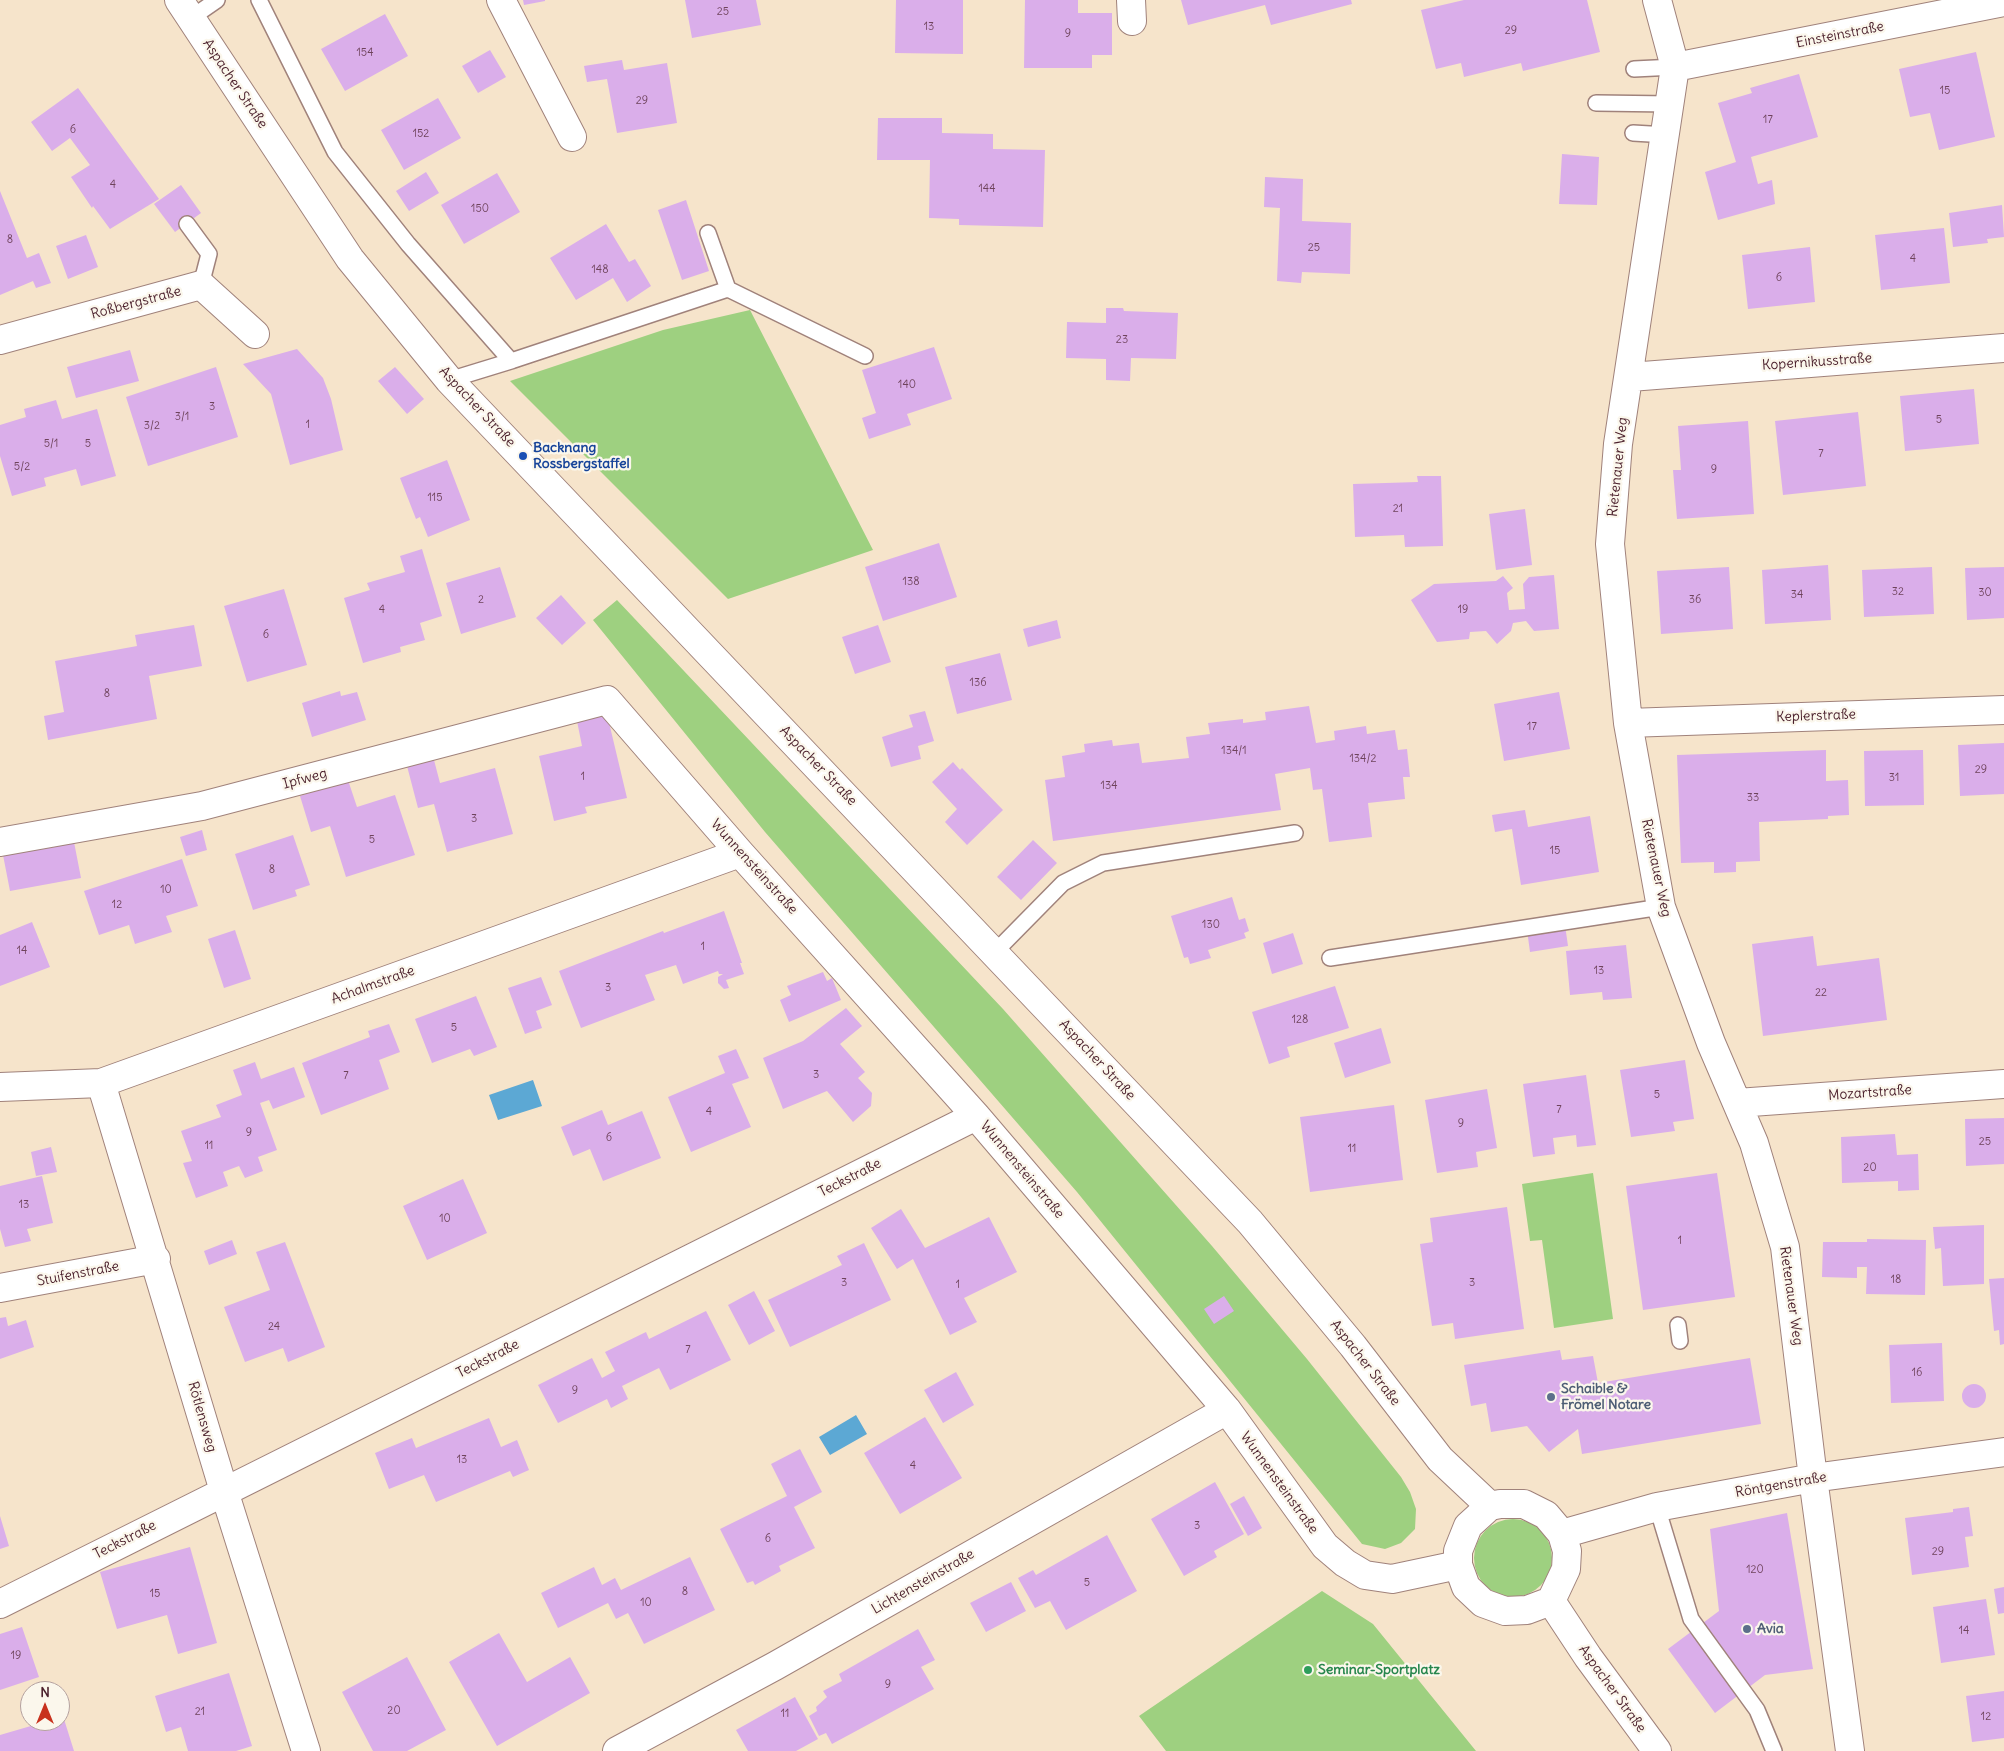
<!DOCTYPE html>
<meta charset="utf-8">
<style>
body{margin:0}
#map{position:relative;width:2004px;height:1751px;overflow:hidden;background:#f6e4cb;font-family:Delius,sans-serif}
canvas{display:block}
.north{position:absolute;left:20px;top:1681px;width:50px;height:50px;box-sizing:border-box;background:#fbf7ec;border:1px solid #b4a19f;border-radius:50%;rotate:0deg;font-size:14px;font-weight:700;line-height:20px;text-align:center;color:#4a1f2b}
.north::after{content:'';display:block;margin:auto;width:18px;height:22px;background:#c8321e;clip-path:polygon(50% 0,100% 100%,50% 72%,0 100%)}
</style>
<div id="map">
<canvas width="2004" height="1751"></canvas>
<div class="north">N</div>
</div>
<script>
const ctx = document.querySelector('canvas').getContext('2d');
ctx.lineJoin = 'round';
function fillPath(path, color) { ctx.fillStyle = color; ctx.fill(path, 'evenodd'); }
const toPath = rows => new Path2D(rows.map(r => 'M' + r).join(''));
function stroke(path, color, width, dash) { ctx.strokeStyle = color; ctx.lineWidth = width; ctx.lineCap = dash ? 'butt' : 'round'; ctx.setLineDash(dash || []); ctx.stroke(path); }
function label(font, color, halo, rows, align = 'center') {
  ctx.font = font + ' Delius,sans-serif'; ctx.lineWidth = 4.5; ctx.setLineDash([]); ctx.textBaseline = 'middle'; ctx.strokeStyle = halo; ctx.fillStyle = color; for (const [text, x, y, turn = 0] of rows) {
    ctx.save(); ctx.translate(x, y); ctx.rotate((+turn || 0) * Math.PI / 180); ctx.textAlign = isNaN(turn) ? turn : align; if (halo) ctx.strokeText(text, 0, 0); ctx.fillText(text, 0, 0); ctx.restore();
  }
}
const green = toPath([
 [750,310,873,550,728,599,510,381,663,330],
 [617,600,1003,1009,1212,1246,1307,1359,1401,1477,1410,1492,1416,1509,1415,1529,1401,1543,1385,1549,1362,1544,1077,1192,765,832,593,620],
 [1593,1173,1613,1319,1554,1328,1542,1240,1530,1241,1522,1184],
 '1474 1558a39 39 0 1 1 78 0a39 39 0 1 1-78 0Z',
 [1322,1591,1373,1624,1476,1751,1166,1751,1139,1716]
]);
const water = toPath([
 [533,1080,542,1106,498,1120,489,1095],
 [856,1415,867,1434,830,1455,819,1437]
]);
const building = toPath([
 [523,0,545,0,545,1,524,5],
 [685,0,756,0,761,25,692,38],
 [896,0,963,0,963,54,895,53],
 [1025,0,1078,0,1078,13,1112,13,1112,55,1092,55,1092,68,1024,68],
 [1181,0,1351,0,1352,4,1271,25,1265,5,1188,25],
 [1464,0,1587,0,1600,52,1523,71,1521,63,1464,77,1461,63,1436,69,1421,10],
 [385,14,408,56,345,91,321,49],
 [490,50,506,77,478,93,462,66],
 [1976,52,1995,137,1939,150,1930,113,1910,117,1899,69],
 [622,60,624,70,667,63,677,123,617,133,607,79,587,82,584,66],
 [1799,74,1818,137,1751,157,1758,184,1772,180,1775,204,1718,220,1705,172,1736,162,1718,103,1752,93,1750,88],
 [78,88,159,199,110,229,93,206,92,208,71,177,90,165,70,138,52,151,31,122],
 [438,98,461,138,404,170,381,130],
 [878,118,942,118,942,133,993,134,993,149,1045,150,1043,227,959,225,959,219,929,218,930,160,877,160],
 [1562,154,1599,157,1597,205,1559,204],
 [426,172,439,193,409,211,396,191],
 [497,173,520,212,464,244,441,205],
 [1265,177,1303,179,1302,221,1351,223,1350,274,1302,272,1301,283,1277,281,1280,208,1264,207],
 [181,185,201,213,175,232,154,204],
 [0,191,27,258,39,253,51,283,36,288,33,281,0,295],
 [686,200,709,271,682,280,658,210],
 [2002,205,2004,237,1987,239,1988,243,1953,247,1949,213],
 [606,224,629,262,635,259,651,286,627,302,613,278,576,300,550,258],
 [1944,228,1950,283,1881,290,1875,235],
 [86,235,98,267,68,279,56,246],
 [1810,247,1815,302,1748,309,1742,255],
 [1106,308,1123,308,1124,311,1178,313,1176,359,1131,358,1130,381,1106,380,1106,359,1066,358,1067,322,1106,323],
 [934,347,952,399,907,414,911,425,869,439,862,418,876,413,862,370],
 [297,349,323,378,331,399,343,450,290,465,271,394,243,364],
 [130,350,139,381,76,398,67,367],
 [216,367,238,437,148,466,126,397],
 [395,367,424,399,407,414,378,381],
 [1974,389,1979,444,1905,451,1900,396],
 [56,400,62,419,97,409,116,476,81,486,76,469,44,478,46,486,12,496,0,456,0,425,26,417,24,409],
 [1858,412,1866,486,1783,495,1775,421],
 [1748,421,1754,514,1677,519,1673,470,1681,470,1678,426],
 [447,460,470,520,428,537,420,517,416,519,400,478],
 [1417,476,1441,476,1443,546,1405,547,1404,535,1355,537,1353,484,1418,482],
 [1525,509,1532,565,1496,570,1489,514],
 [939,543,957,597,883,621,865,567],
 [422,549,442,616,420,623,425,640,400,647,401,652,363,663,344,598,370,590,367,583,405,572,400,556],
 [1828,565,1831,620,1765,624,1762,570],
 [500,567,516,617,461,634,446,583],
 [1729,567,1733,629,1661,634,1657,571],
 [1932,567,1934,614,1864,617,1862,570],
 [2004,567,2004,618,1967,620,1965,568],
 [1554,575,1559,629,1534,631,1526,621,1513,623,1511,631,1497,644,1486,631,1470,632,1469,639,1437,642,1411,600,1434,584,1496,581,1503,576,1513,588,1507,593,1509,610,1525,609,1523,584,1529,577],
 [284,589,307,665,247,682,224,606],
 [561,595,586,623,562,645,536,618],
 [1057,620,1061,638,1028,647,1023,629],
 [194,625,202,666,149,676,157,719,48,740,44,716,64,712,55,661,137,646,135,635],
 [878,625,891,662,855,674,842,637],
 [1000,653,1012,700,957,714,945,667],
 [340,691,341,696,357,692,366,720,312,737,302,703],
 [1559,692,1570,749,1504,761,1494,704],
 [1309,706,1316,743,1335,740,1334,731,1366,726,1367,734,1395,730,1398,750,1407,749,1410,777,1403,777,1405,799,1368,803,1372,837,1329,842,1322,789,1313,790,1310,768,1275,774,1281,810,1053,841,1045,780,1065,777,1062,756,1085,752,1084,744,1112,740,1113,746,1139,743,1142,763,1189,758,1186,737,1210,734,1208,723,1243,719,1243,723,1266,720,1265,712],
 [925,711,934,741,918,746,921,759,891,767,882,737,913,727,909,715],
 [607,714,627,798,585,807,587,813,554,821,539,756,582,746,577,721],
 [2004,743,2004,794,1960,796,1958,745],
 [1826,750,1826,781,1848,780,1849,815,1828,816,1828,819,1759,822,1760,861,1736,862,1736,872,1714,873,1714,862,1681,863,1677,755],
 [1923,750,1924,805,1865,806,1864,751],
 [434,760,440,783,495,768,513,834,447,852,434,804,418,808,407,766],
 [953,762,960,770,962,768,1003,810,967,845,945,822,957,809,932,782],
 [348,780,357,807,395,795,415,855,346,877,330,826,311,832,300,796],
 [1525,810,1528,827,1590,816,1599,872,1521,885,1512,829,1495,832,1492,815],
 [202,830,207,850,186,856,180,837],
 [293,835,310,885,295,890,297,896,253,910,235,854],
 [1033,840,1057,863,1021,900,997,877],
 [74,842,81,878,10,891,3,855],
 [182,859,198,906,166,916,172,932,135,944,129,925,99,935,84,891],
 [1232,897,1239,920,1245,918,1249,931,1244,933,1246,938,1208,950,1211,958,1190,964,1188,957,1184,958,1171,916],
 [724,911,742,963,740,963,744,974,726,980,729,988,724,989,718,983,718,977,723,974,719,974,718,971,683,984,676,965,645,975,655,1000,581,1028,559,971,663,931,664,933],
 [32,922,50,967,0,986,0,935],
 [1565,925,1568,946,1530,952,1527,930],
 [235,930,251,979,224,988,208,939],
 [1293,933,1303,964,1272,974,1263,943],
 [1813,936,1817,966,1879,958,1887,1020,1763,1036,1752,944],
 [1626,945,1632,998,1603,1000,1602,992,1570,995,1566,951],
 [823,972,827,981,832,978,841,1000,789,1022,780,1000,791,995,787,986],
 [541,977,552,1005,536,1011,542,1028,525,1034,508,988],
 [1335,986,1349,1028,1287,1047,1290,1057,1269,1064,1252,1012],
 [476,996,497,1047,474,1056,470,1049,432,1063,415,1019],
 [846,1008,862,1026,840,1044,865,1072,858,1078,872,1093,871,1106,853,1122,827,1091,783,1109,763,1058,803,1041],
 [389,1024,400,1052,379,1060,389,1089,321,1115,302,1063,370,1037,368,1031],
 [1381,1028,1391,1063,1345,1078,1334,1043],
 [736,1049,749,1078,732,1084,751,1127,691,1152,668,1097,725,1073,718,1056],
 [1685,1060,1694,1119,1673,1122,1675,1131,1631,1137,1620,1070],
 [255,1062,261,1079,294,1067,305,1097,273,1109,269,1100,260,1103,277,1150,258,1157,263,1171,245,1178,239,1166,223,1172,228,1186,196,1198,183,1163,192,1161,181,1131,221,1117,216,1105,242,1095,233,1070],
 [1586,1075,1596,1145,1577,1147,1576,1135,1553,1138,1555,1154,1533,1157,1523,1084],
 [1487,1089,1497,1148,1476,1152,1478,1167,1437,1173,1425,1100],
 [1394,1105,1403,1180,1310,1192,1300,1117],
 [602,1110,608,1125,642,1111,661,1158,603,1181,590,1149,573,1156,561,1127],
 [2004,1118,2004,1164,1966,1166,1965,1119],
 [1895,1134,1897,1155,1918,1154,1919,1190,1898,1191,1898,1181,1842,1183,1841,1137],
 [51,1147,57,1172,36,1176,31,1152],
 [1717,1173,1735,1297,1643,1310,1626,1186],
 [42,1176,53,1223,27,1229,31,1241,5,1247,0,1229,0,1186],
 [463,1179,487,1233,427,1260,403,1206],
 [1507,1207,1524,1329,1455,1339,1453,1323,1432,1326,1420,1244,1433,1242,1430,1218],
 [901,1209,925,1248,989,1217,1017,1272,964,1298,977,1322,950,1335,913,1259,897,1269,871,1228],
 [1984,1225,1984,1284,1943,1286,1941,1248,1935,1249,1933,1227],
 [1867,1239,1926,1240,1925,1295,1866,1294,1867,1267,1857,1267,1857,1278,1822,1277,1823,1242,1867,1242],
 [232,1240,237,1254,209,1265,204,1251],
 [285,1242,325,1347,288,1362,283,1348,245,1362,224,1307,270,1290,256,1252],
 [864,1243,891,1300,790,1347,768,1300,842,1265,837,1256],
 [2004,1278,2004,1344,2000,1345,1999,1330,1994,1331,1989,1279],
 [754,1291,775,1331,749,1345,728,1305],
 [1224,1296,1234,1311,1214,1324,1204,1309],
 [706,1311,731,1360,670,1390,659,1368,622,1386,628,1399,611,1408,607,1399,558,1423,538,1385,592,1358,602,1378,615,1371,605,1352,646,1332,649,1339],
 [6,1317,8,1326,26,1320,34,1347,0,1359,0,1318],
 [1942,1343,1944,1401,1891,1403,1889,1345],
 [1560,1350,1562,1360,1593,1356,1598,1383,1750,1358,1761,1424,1582,1454,1578,1429,1549,1452,1527,1426,1491,1432,1486,1403,1471,1406,1464,1365],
 [956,1372,974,1405,943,1423,924,1390],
 '1962 1396a12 12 0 1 1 24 0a12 12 0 1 1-24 0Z',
 [925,1417,962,1478,900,1514,864,1453],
 [489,1418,501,1447,517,1440,529,1470,513,1477,510,1471,436,1502,424,1475,389,1489,375,1453,412,1438,416,1448],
 [800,1449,822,1492,794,1507,815,1548,779,1566,781,1571,755,1585,753,1581,747,1583,720,1529,787,1496,771,1464],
 [1215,1482,1244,1534,1214,1551,1217,1557,1184,1576,1151,1519],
 [1244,1496,1262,1528,1248,1536,1230,1504],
 [1969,1507,1973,1536,1965,1537,1969,1567,1912,1575,1905,1518,1953,1512,1953,1509],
 [1787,1513,1813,1669,1765,1675,1715,1713,1668,1649,1719,1611,1710,1529],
 [0,1516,9,1546,0,1549],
 [1107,1535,1137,1591,1066,1630,1050,1601,1035,1608,1018,1578,1033,1570,1036,1575],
 [190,1547,217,1643,178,1654,167,1615,117,1629,100,1572],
 [690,1557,715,1610,644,1644,628,1613,616,1619,608,1603,558,1628,541,1593,594,1567,602,1585,615,1578,621,1590],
 [1011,1582,1026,1611,986,1632,970,1603],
 [2004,1587,2004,1613,1998,1614,1994,1589],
 [1986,1599,1995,1655,1941,1663,1933,1607],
 [22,1627,39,1677,0,1690,0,1634],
 [918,1629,935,1660,921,1667,934,1689,832,1744,826,1733,819,1736,809,1716,817,1711,816,1707,827,1697,823,1691,842,1681,839,1674],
 [499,1633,527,1682,570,1657,590,1693,497,1746,449,1662],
 [407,1657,446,1730,407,1751,373,1751,342,1692],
 [229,1673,252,1746,236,1751,188,1751,181,1727,166,1732,155,1696],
 [2004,1691,2004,1738,1972,1742,1966,1696],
 [795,1697,818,1739,796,1751,748,1751,736,1730],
 [63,1716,74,1751,0,1751,0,1735,48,1721,60,1721,60,1717]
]);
const service = toPath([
 [259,0,335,152,408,244,511,361,449,380],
 [191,18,217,0],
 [1634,69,1675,67],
 [1596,103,1671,104],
 [1633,133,1667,135],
 [187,224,209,254,201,285],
 [728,289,865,356],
 [511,361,728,289,708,233],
 [995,952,1063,883,1103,863,1295,833],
 [1330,958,1661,907],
 [1678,1325,1680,1341],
 [1657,1507,1691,1619,1757,1710,1774,1751]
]);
const minor = toPath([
 [501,0,572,137],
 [1131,0,1132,21],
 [1657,0,1675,67,1618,444,1610,544,1628,723,1661,907,1711,1043,1754,1143,1785,1247,1813,1478,1850,1751],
 [1675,67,2004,2],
 [0,340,201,285,255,334],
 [1630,377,2004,348],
 [1628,723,2004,710],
 [0,842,202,806,607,700,740,853,976,1116,1227,1410,1325,1546,1345,1563,1365,1575,1392,1579,1458,1565],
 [101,1083,224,1491,306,1751],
 [0,1087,101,1083,740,853],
 [1737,1103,2004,1084],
 [0,1288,156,1259],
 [1562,1534,1657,1507,1813,1478,2004,1452],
 [0,1604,976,1116],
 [617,1751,775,1666,1227,1410]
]);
const tertiary = toPath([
 [179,0,350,259,449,380,1250,1222,1353,1346,1440,1459,1490,1506],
 [1500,1504,1524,1504,1546,1515,1562,1534,1567,1551,1566,1569,1551,1601,1527,1610,1505,1611,1483,1603,1466,1587,1458,1565,1458,1551,1468,1526,1490,1506,1500,1504],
 [1551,1601,1588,1657,1657,1751]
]);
const markers = [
 [523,456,5,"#1a4fb4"],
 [1551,1397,5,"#5c6f8a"],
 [1747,1629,5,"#5c6f8a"],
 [1308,1670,5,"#2e9e5b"]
];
const numberNames = [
 ["25",723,12],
 ["13",929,27],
 ["29",1511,31],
 ["9",1068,34],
 ["154",365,53],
 ["15",1945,91],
 ["29",642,101],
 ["17",1768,120],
 ["6",73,130],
 ["152",421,134],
 ["4",113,185],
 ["144",987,189],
 ["150",480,209],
 ["8",10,240],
 ["25",1314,248],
 ["4",1913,259],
 ["148",600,270],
 ["6",1779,278],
 ["23",1122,340],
 ["140",907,385],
 ["3",212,407],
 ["3/1",182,417],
 ["5",1939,420],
 ["1",308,425],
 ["3/2",152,426],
 ["5/1",51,444],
 ["5",88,444],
 ["7",1821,454],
 ["5/2",22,467],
 ["9",1714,470],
 ["115",435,498],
 ["21",1398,509],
 ["138",911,582],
 ["32",1898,592],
 ["30",1985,593],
 ["34",1797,595],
 ["2",481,600],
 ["36",1695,600],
 ["4",382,610],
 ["19",1463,610],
 ["6",266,635],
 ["136",978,683],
 ["8",107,694],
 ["17",1532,727],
 ["134/1",1234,751],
 ["134/2",1363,759],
 ["29",1981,770],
 ["1",583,777],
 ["31",1894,778],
 ["134",1109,786],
 ["33",1753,798],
 ["3",474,819],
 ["5",372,840],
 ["15",1555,851],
 ["8",272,870],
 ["10",166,890],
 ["12",117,905],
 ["130",1211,925],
 ["1",703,947],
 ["14",22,951],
 ["13",1599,971],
 ["3",608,988],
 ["22",1821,993],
 ["128",1300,1020],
 ["5",454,1028],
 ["3",816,1075],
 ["7",346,1076],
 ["5",1657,1095],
 ["7",1559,1110],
 ["4",709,1112],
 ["9",1461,1124],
 ["9",249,1133],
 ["6",609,1138],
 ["25",1985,1142],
 ["11",209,1146],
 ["11",1352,1149],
 ["20",1870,1168],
 ["13",24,1205],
 ["10",445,1219],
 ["1",1680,1241],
 ["18",1896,1280],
 ["3",844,1283],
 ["3",1472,1283],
 ["1",958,1285],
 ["24",274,1327],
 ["7",688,1350],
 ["16",1917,1373],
 ["9",575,1391],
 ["13",462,1460],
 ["4",913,1466],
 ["3",1197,1526],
 ["6",768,1539],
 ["29",1938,1552],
 ["120",1755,1570],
 ["5",1087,1583],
 ["8",685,1592],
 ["15",155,1594],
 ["10",646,1603],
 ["14",1964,1631],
 ["19",16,1656],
 ["9",888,1685],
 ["20",394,1711],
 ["21",200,1712],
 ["11",785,1714],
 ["12",1986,1717]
];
const streetNames = [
 ["Einsteinstraße",1840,35,-11],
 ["Aspacher Straße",235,84,56],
 ["Roßbergstraße",136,303,-15],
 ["Kopernikusstraße",1817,362,-4],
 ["Aspacher Straße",477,407,47],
 ["Rietenauer Weg",1618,467,-84],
 ["Keplerstraße",1816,716,-2],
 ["Aspacher Straße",818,766,46],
 ["Ipfweg",305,779,-15],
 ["Wunnensteinstraße",754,867,48],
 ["Rietenauer Weg",1656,868,78],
 ["Achalmstraße",373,985,-20],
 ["Aspacher Straße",1097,1060,47],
 ["Mozartstraße",1870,1093,-4],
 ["Wunnensteinstraße",1022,1170,50],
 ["Teckstraße",850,1178,-27],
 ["Stuifenstraße",78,1274,-11],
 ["Rietenauer Weg",1791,1296,82],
 ["Teckstraße",488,1359,-27],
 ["Aspacher Straße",1365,1363,52],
 ["Rötlensweg",202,1417,74],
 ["Wunnensteinstraße",1279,1483,54],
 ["Röntgenstraße",1781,1485,-10],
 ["Teckstraße",125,1540,-27],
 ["Lichtensteinstraße",923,1582,-30],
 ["Aspacher Straße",1612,1689,54]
];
const transitNames = [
 ["Backnang",533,448],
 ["Rossbergstaffel",533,464]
];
const serviceNames = [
 ["Schaible &",1561,1389],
 ["Frömel Notare",1561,1405],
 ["Avia",1757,1629]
];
const leisureNames = [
 ["Seminar-Sportplatz",1318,1670]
];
fillPath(green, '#9ed080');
fillPath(water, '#5ca8d4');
fillPath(building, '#daaeea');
stroke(service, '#a0827b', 18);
stroke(minor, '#a0827b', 30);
stroke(tertiary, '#a0827b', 30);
stroke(service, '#fff', 15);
stroke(minor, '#fff', 28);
stroke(tertiary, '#fff', 28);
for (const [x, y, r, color] of markers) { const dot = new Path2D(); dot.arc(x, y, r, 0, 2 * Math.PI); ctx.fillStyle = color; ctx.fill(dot); stroke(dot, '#fbf7ec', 2); }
label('11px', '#6e435b', null, numberNames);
label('14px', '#4a1f2b', '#fbf7ec', streetNames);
label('bold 14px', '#164399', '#fbf7ec', transitNames, 'left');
label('bold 14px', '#4e5e75', '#fbf7ec', serviceNames, 'left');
label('bold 14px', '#27864d', '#fbf7ec', leisureNames, 'left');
</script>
